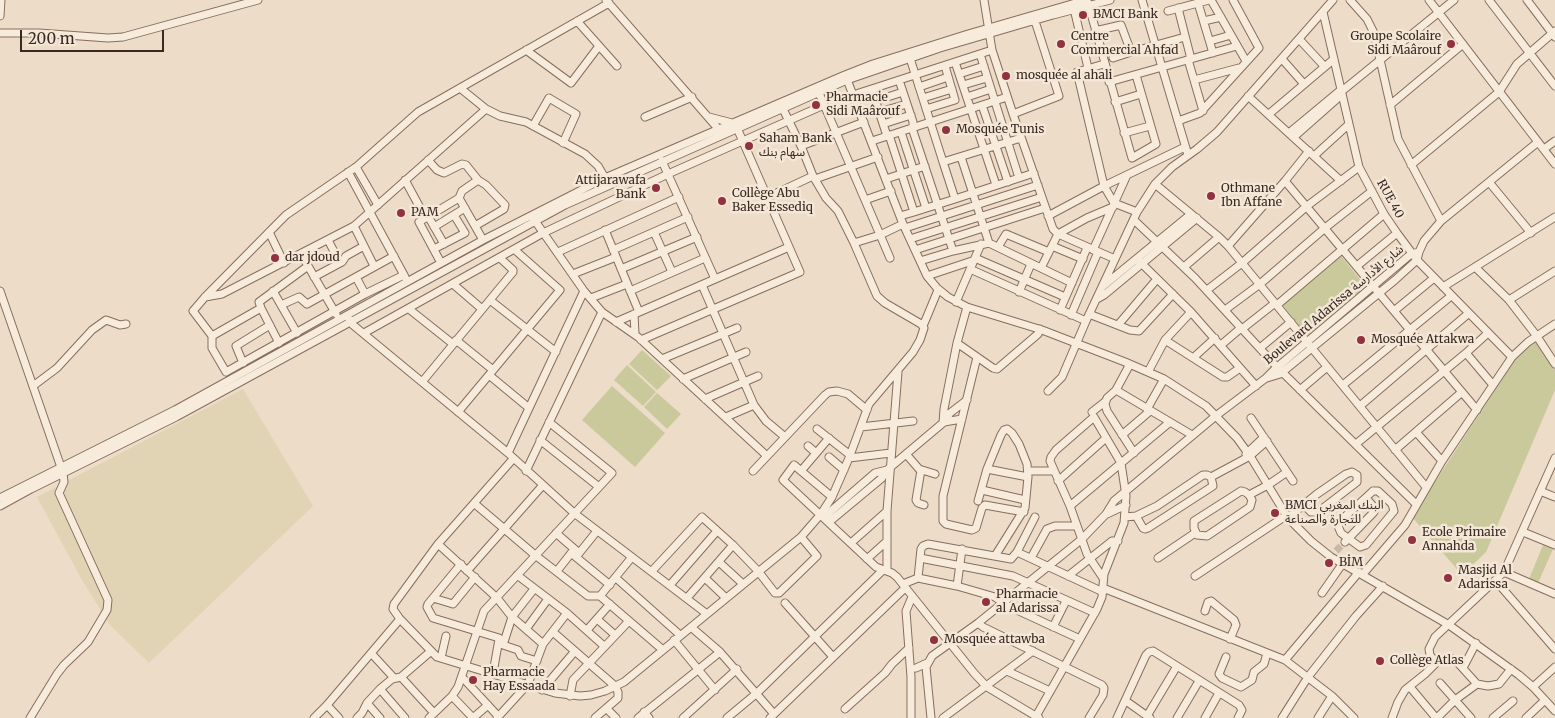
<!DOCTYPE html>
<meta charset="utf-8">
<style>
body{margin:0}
#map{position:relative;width:1555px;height:718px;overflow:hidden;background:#ecdcc8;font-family:Merriweather,serif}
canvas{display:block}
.scale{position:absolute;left:20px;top:30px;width:144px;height:22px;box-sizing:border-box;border:2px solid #382921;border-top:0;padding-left:6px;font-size:15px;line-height:18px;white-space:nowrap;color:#382921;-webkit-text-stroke:4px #f4e7d7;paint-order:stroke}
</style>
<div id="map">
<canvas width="1555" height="718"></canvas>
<div class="scale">200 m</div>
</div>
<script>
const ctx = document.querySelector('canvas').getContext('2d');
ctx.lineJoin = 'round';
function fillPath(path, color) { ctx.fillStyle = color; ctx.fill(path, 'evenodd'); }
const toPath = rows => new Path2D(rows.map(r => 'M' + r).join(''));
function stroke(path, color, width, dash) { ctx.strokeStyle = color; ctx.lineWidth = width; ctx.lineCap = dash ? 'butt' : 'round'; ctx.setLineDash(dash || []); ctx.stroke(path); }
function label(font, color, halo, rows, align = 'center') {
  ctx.font = font + ' Merriweather,"Noto Sans Arabic",serif'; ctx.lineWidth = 5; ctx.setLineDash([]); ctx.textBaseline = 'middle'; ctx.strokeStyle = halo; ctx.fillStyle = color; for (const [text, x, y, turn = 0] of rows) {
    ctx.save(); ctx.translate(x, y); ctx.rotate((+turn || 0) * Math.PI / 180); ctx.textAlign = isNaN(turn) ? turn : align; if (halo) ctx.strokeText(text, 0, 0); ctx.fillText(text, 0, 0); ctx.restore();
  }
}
const farmland = toPath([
 [243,389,313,506,149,663,110,625,82,580,37,497]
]);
const green = toPath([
 [1341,256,1368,289,1308,337,1282,304],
 [1536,340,1552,367,1555,369,1555,390,1486,552,1462,575,1412,517,1518,355],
 [642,350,671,376,657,390,629,364],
 [627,365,656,392,643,406,614,380],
 [612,386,665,433,635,467,582,420],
 [657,393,681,414,667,429,644,407],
 [1543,545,1553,549,1538,583,1529,579]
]);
const minorTunnel = toPath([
 [1336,551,1345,542]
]);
const minor = toPath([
 [606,0,721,132],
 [984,0,992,50,1013,114,1053,229,1058,234,1115,259],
 [1142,0,1188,155],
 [1211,0,1246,61],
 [1350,0,1367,19,1374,33,1398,139,1441,221],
 [1429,0,1555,164],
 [1489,0,1555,86],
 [1527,0,1555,37],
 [1088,3,1132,158,1156,144,1136,75],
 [1198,3,1213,53],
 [1178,8,1190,55,1189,63,1203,111],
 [1074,9,1088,68],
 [1168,11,1209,0],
 [1323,12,1359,167,1384,214,1397,233,1417,260,1512,357],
 [0,16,1,0],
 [577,21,617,66],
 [1204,21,1221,17],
 [1095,31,1121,25,1131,52,1185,37],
 [0,33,39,33,108,38,123,37,258,0],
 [1299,39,1325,67],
 [1210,41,1231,35],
 [526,50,571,83,599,46],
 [980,54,1019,178],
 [909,55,943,162,1021,138],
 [1113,58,1131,52],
 [1282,59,1304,84],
 [955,62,996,185],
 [1104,64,1077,72,1104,186,1114,203,1137,212],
 [959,74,984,66],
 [846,77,903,224,927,276,937,288,948,297,967,307,1042,330,1125,362,1164,379,1206,406,1237,438,1250,456,1288,518,1311,541,1331,557,1449,625,1519,675,1533,687,1555,711],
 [899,80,913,122,913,131,953,251],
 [1194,80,1239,68],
 [1109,82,1237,46],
 [963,85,987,78],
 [919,87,948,77],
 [460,88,486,109,500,116,526,122,585,154,598,166,605,178],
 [872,90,887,136],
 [1342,91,1454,0],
 [819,93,890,258],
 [853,95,992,50],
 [1248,96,1341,181],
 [967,97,991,89],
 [923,98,952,89],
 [875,101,903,92],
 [1115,102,1141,94],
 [982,105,1008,182],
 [1390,105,1463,44],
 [926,109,955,100,945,66],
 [879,112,907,104],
 [1013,114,1059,96,1035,21],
 [1269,114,1334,59],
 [645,117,692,97],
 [709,117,732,123],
 [1178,121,1200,113,1259,48,1233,0],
 [883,124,911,115],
 [533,126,549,98,576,114,563,143],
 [901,132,926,208],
 [1124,133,1150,126],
 [1289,133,1342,89],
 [889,135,914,212,955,199,943,162],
 [1294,137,1337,99],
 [872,141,1007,97],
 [801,146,864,122],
 [1544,149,1555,141],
 [1314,156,1348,125],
 [961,157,989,243],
 [428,160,437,170,444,173,462,164,466,165,478,180,486,185,505,205,504,209,475,226],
 [662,161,715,279],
 [1411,165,1499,92,1517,64,1555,31],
 [356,167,378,205],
 [348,172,405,277],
 [815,179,878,157],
 [886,179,925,166],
 [405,180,425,217],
 [1285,181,1477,410],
 [1489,182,1531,233],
 [1155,184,1219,237,1228,246,1426,487],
 [768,197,813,176],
 [459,198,483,240],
 [955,199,1034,173],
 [865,200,891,191],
 [428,216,444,244],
 [900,216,914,212],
 [1048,216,1104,186,1185,147],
 [533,218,584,291,602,312,638,337,767,456],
 [1134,220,1195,278,1277,367,1416,504],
 [354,226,374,266],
 [434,227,465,208],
 [905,228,1038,185],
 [605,230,639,312],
 [269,232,284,263],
 [654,232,672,272],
 [910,239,1042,197],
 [328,240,340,263],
 [854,243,880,235,903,224],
 [1052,246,1083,259],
 [1228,246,1285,181,1309,151],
 [998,247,1006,234,1049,252],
 [434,249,465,233,454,215],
 [613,250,688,217],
 [915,250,1045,208],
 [1093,250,1127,175],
 [558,252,679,197],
 [301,254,336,314],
 [975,258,1065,297],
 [1137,259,1191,312,1256,386],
 [920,261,953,251,989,243,1072,283],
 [441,263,419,222,459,198,462,191,478,180],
 [1357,266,1397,233],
 [1184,267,1219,237],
 [1475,267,1509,300,1536,335,1555,364],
 [1041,268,1058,234,1087,218,1113,207],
 [621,269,697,237],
 [970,269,1086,321],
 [573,274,616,257],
 [404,275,365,294,226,372,212,348,212,336,193,311,205,297,286,215,356,167,418,112,609,3],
 [927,276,975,260],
 [314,277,342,262,346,256,364,246],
 [356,277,365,294],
 [453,284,482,309],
 [702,285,754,405,766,421,785,437],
 [1102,287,1191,214],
 [1443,287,1555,217],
 [1207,290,1242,263,1307,206,1359,167],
 [0,291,63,473,64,482,59,493,108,600,107,610,88,642,64,665,57,674,30,718],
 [273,291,297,333],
 [630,291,705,258],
 [1019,292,1031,264],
 [205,297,222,294,354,226,486,109],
 [591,298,627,284],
 [1097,299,1104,295,1197,218],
 [490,300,556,352],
 [1509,300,1555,271],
 [956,302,981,244],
 [281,305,299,297,307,304,394,256],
 [1277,305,1384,214],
 [261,308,279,343],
 [409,309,453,344],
 [1060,310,1087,248],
 [1225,310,1260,284,1325,228,1372,191],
 [1394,311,1434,278],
 [634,314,635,334],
 [1089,314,1130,330,1139,331,1173,294],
 [1071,315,1098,252],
 [349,319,353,325,508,453,574,513,707,614],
 [616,322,789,247],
 [1118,325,1157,279],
 [923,326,938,290],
 [1242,329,1275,303],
 [364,333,543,233,668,174,824,105],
 [212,336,261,308,259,302,308,266],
 [456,340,493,370],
 [641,340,800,272,737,128],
 [1165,340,1223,377,1227,377,1240,368],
 [957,343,993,368,997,369,1038,334,1040,329],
 [1221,345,1241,328],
 [1260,348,1291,322],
 [1466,353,1493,385],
 [977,357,943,496,943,521,946,524,972,530,976,528,982,508,985,505,1024,512],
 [1193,358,1215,338],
 [662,359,737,328],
 [243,363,236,346,270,325],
 [1130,364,1116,390,1107,398,1105,404,1107,411,1134,453],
 [1148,372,1165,340,1191,312],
 [489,375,529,408],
 [1267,378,1280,374,1395,280,1417,260,1419,252,1424,241,1441,221,1538,142],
 [683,379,746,352],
 [422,382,513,272,513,270,500,258],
 [1343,385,1451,296],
 [33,386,57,368,92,330,106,320,120,325,126,324],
 [1116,390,1192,435],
 [1300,390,1327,367],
 [1048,391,1062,377,1086,321,1137,212,1155,184,1172,167,1197,149,1217,132,1333,0],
 [705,399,758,376],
 [1360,406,1469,313],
 [1147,409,1164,379],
 [458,412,560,290,515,250],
 [1092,412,1106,401],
 [726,417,754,405],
 [1251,418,1293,481],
 [944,422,950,413,967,400],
 [943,423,944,409,957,343,967,307],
 [861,427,913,421],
 [817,429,850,455],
 [1416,432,1442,461],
 [1122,435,1150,411],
 [540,440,599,487],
 [1356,444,1466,353,1488,333],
 [808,446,816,453],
 [1395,450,1462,392],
 [508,453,584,291],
 [906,454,919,469,935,474],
 [1246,454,1264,437],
 [829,457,844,470],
 [849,458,891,453],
 [513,459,438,544,394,604,393,609,400,619,437,657,555,693,580,696,591,695,605,691,624,682,801,537,821,514,832,497,849,458,869,404,913,352,920,340,924,328,921,324,885,303,877,296,854,243,838,211,826,198,813,176,801,146,783,109],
 [987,469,1028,477],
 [921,470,916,500,918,503,924,505],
 [526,471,602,312],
 [753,471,825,395,829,392,837,391,848,394,867,410],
 [801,471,829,438],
 [1028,471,1054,471],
 [1211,477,1250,456,1267,441],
 [1058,481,1106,438],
 [982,490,1025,500],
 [1241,491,1245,492,1249,495,1252,500,1250,507,1207,536,1197,535,1194,528,1194,521,1241,491],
 [1373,491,1378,491,1392,504,1394,511,1366,545,1360,547,1341,533,1338,526,1340,521,1373,491],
 [1540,491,1555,497],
 [1249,495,1268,485,1287,472],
 [832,497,794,465,783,480,876,567,892,573,897,577,974,673,987,687,1039,718],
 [0,498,175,410,483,240,605,178,845,75,873,64,968,34,1086,0],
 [978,501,987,469,1001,435,1004,430,1007,429,1012,433,1019,444,1027,464,1028,477,1025,508,995,556],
 [475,504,535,555,588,596,600,596,632,557],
 [0,506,31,489,176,417,565,205,847,80,940,48,1053,15,1110,0],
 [1070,506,1170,422],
 [1107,514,1126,505],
 [824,517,875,473,887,470],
 [1125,517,1136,516,1157,506,1203,475,1207,475,1211,477,1213,486,1148,528,1145,529,1143,528,1136,516],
 [1288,518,1296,511,1317,494,1346,474,1352,472,1357,475,1357,482,1318,512,1311,512,1304,505],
 [829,522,882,478,887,470,944,422,962,419],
 [1523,532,1555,545],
 [556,533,579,553],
 [1345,542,1374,512,1373,506,1366,498],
 [851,543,887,511],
 [438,544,497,598,512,617,543,644],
 [1017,552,1035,517],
 [571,553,610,585],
 [576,557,597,531],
 [920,558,1013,576,1095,613],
 [1031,558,1047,529,1055,526,1077,526],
 [1158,558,1195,533],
 [867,559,887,541],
 [719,562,743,584],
 [461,564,428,604,427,607,433,618,499,638,503,645,518,650,521,656,537,661],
 [467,571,543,485],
 [557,571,572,552],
 [652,571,702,517,733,545,758,571,775,593,779,593,817,556,801,537],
 [887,571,887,511,898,372],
 [1504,572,1555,594],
 [1363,574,1405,525,1442,461,1512,357,1528,342,1555,324],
 [517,575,567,613,604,646],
 [1068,576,1112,541,1118,541],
 [1195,576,1287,515],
 [616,578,680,635],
 [705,578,726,598],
 [918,578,921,549,923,546,928,544,1011,559,1017,552,1103,592],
 [1496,581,1555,649],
 [903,584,918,578,957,586,995,597,1008,606,1080,639],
 [670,585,717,531],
 [957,586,962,549],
 [1103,588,1285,660,1332,696,1354,718],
 [1322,593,1343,563],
 [600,596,663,650],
 [433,598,453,604,475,577],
 [687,598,733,545],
 [785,603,833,657],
 [1205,611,1208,602,1211,601,1234,620,1236,625,1230,639],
 [597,619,615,635],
 [978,623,983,627,1102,685,1104,688,1103,695,1089,718],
 [691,627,720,652,774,714],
 [1053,627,1066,601],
 [526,629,548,599],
 [587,630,610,604],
 [553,632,615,686,618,692,618,698,595,718],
 [674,640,715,690],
 [503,645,512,617,534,589],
 [371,653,394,678],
 [1226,657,1219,674,1222,678,1241,687,1252,680,1254,672,1264,664,1267,653],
 [441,658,446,636],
 [1285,660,1359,572],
 [916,668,927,663],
 [1463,668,1476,643],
 [1511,669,1499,684,1488,686,1477,684,1458,663,1449,657,1438,661,1433,659,1430,655,1429,649,1435,637,1504,572,1555,458],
 [1007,671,1050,691],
 [493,673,499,639],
 [401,677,434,713],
 [462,677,498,716],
 [1440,683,1471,718],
 [1410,687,1436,718],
 [1533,687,1555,667],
 [380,689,405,718],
 [542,690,575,651],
 [452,696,473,718,488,705],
 [570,696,573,680,629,621],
 [1126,701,1150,718],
 [367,703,380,718],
 [327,705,339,718],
 [607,709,616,718],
 [845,709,885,673,892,664,909,648],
 [644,712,649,718],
 [1147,716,1177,666],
 [314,718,327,705,400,619],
 [357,718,362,713,367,703,380,689,392,679,401,677,430,652],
 [429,718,452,696,458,687,484,611,612,473,549,422],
 [497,718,528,684,543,644,567,613],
 [638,718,720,652],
 [683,718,737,669],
 [727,718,757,693,883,570],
 [770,718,905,588],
 [911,718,911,677,906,611,912,597],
 [931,718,926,667,932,656,978,623,1082,539,1106,514,1114,501,1217,415,1266,378,1275,369,1411,254,1419,252],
 [943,718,1033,651],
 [1035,718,1097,609,1102,597,1104,574,1124,523,1126,496,1121,463,1094,417,1056,450,1051,457,1050,461,1070,506,1087,554,1103,578],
 [1117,718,1146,655,1149,652,1153,651,1239,705,1242,710,1238,718],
 [1177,718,1199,681],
 [1205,718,1219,693],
 [1282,718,1308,677,1356,616,1383,586],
 [1318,718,1332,696],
 [1392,718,1398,702,1405,690,1425,674,1438,661],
 [1437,718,1455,700,1477,684],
 [1493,718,1513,701],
 [1526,718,1545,700]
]);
const markers = [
 [1083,15,5,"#92313f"],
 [1061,44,5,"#92313f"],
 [1451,44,5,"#92313f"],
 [1006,76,5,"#92313f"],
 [816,105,5,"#92313f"],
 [946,130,5,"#92313f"],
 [749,146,5,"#92313f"],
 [656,188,5,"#92313f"],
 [1211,196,5,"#92313f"],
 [722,201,5,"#92313f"],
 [401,213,5,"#92313f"],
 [275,258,5,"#92313f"],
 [1361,340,5,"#92313f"],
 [1275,513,5,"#92313f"],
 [1412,540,5,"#92313f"],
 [1329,563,5,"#92313f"],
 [1448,578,5,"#92313f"],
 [986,602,5,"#92313f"],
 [934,640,5,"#92313f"],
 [1380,661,5,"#92313f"],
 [473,680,5,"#92313f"]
];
const poiNames = [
 ["BMCI Bank",1093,15],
 ["Centre",1071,37],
 ["Commercial Ahfad",1071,51],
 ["Groupe Scolaire",1441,37,"right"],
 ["Sidi Maârouf",1441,51,"right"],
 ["mosquée al ahali",1016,76],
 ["Pharmacie",826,98],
 ["Sidi Maârouf",826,112],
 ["Mosquée Tunis",956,130],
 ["Saham Bank",759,139],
 ["سهام بنك",759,153],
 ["Attijarawafa",646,181,"right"],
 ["Bank",646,195,"right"],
 ["Othmane",1221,189],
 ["Ibn Affane",1221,203],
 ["Collège Abu",732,194],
 ["Baker Essediq",732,208],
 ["PAM",411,213],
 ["dar jdoud",285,258],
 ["Mosquée Attakwa",1371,340],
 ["BMCI البنك المغربي",1285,506],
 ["للتجارة والصناعة",1285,520],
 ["Ecole Primaire",1422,533],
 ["Annahda",1422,547],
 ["BİM",1339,563],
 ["Masjid Al",1458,571],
 ["Adarissa",1458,585],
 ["Pharmacie",996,595],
 ["al Adarissa",996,609],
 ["Mosquée attawba",944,640],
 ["Collège Atlas",1390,661],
 ["Pharmacie",483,673],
 ["Hay Essaada",483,687]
];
const streetNames = [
 ["RUE 40",1390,199,61],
 ["Boulevard Adarissa شارع الأدارسة",1334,305,-40]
];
fillPath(farmland, '#e1d4b5');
fillPath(green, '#cac99c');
stroke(minorTunnel, '#c8b8a7', 7, [7, 3.5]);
stroke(minor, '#876e5e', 9);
stroke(minor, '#f7ebdb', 7);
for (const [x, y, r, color] of markers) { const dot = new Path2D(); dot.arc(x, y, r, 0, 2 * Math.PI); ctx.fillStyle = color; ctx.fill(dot); stroke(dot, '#f4e7d7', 2); }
label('12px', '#382921', '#f4e7d7', poiNames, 'left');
label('12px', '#382921', '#f4e7d7', streetNames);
</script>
